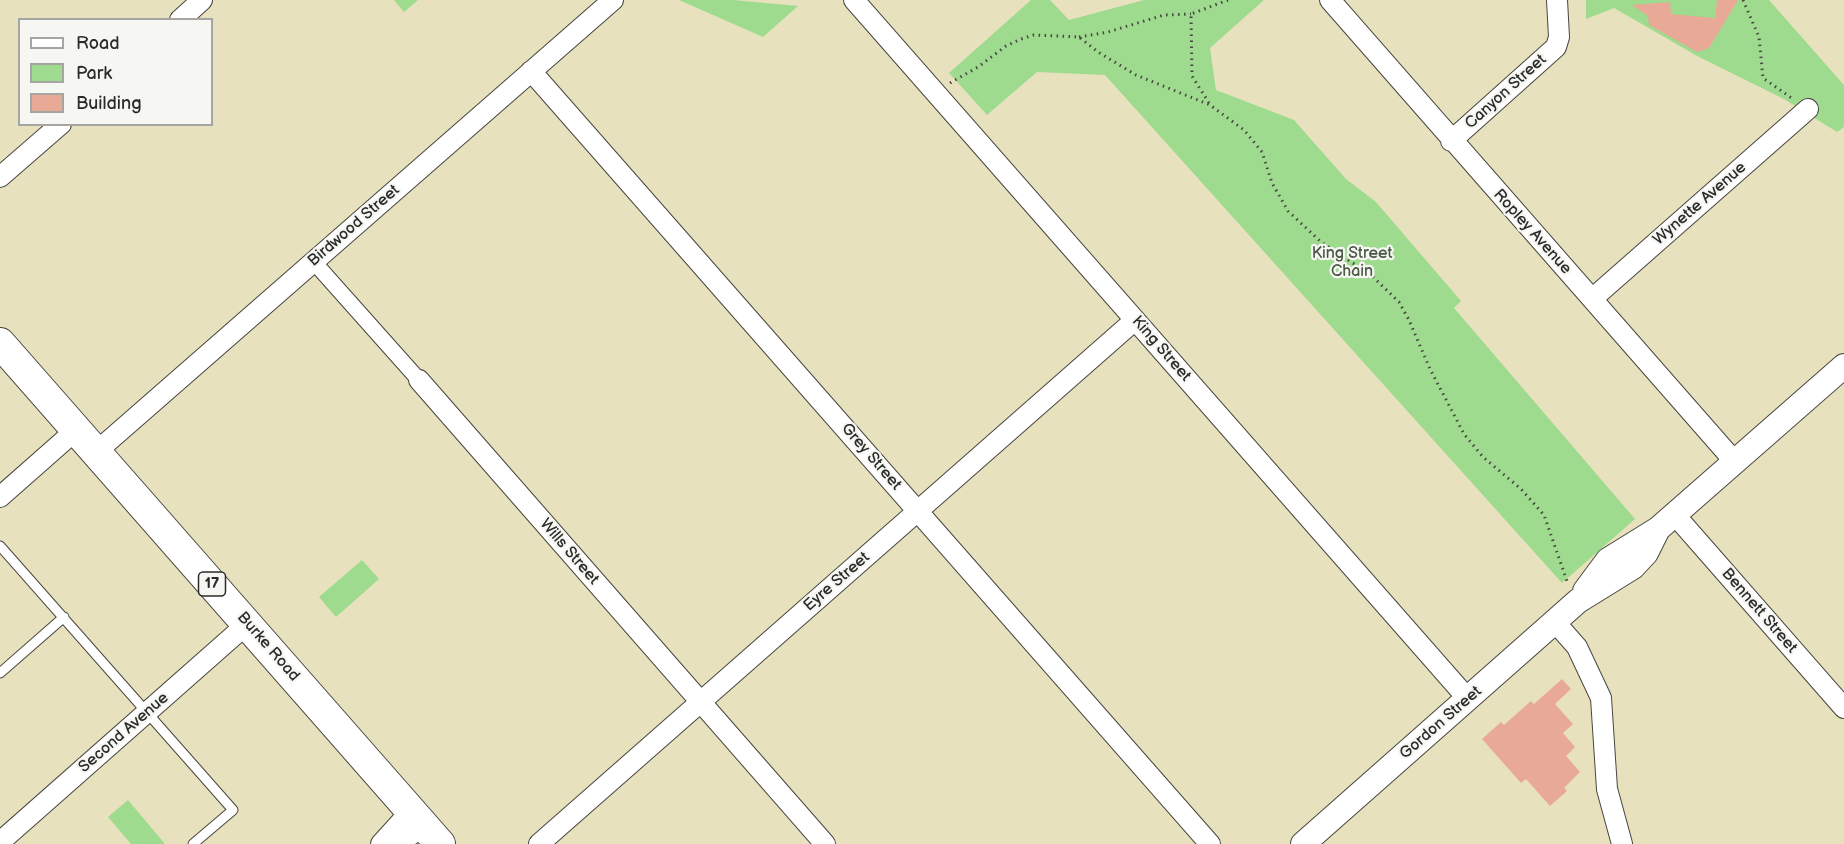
<!DOCTYPE html>
<style>
body{margin:0}
#map{position:relative;width:1844px;height:844px;overflow:hidden;background:#e8e1bd;font-family:"Balsamiq Sans",sans-serif}
canvas{display:block}
.legend{position:absolute;left:18px;top:18px;width:195px;height:108px;box-sizing:border-box;background:#f6f6f2;border:2px solid #a5a5a2;margin:0;padding:8px 10px;list-style:none;font-size:18px;color:#2b2b2b}
.legend li{display:flex;align-items:center;gap:12px;height:30px}
.legend b{width:30px;border:2px solid #a5a5a2}
</style>
<div id="map">
<canvas width="1844" height="844"></canvas>
<ul class="legend">
<li><b style="height:8px;background:#fff"></b>Road</li>
<li><b style="height:16px;background:#9fdb8f"></b>Park</li>
<li><b style="height:16px;background:#e9a997"></b>Building</li>
</ul>
</div>
<script>
const ctx = document.querySelector('canvas').getContext('2d');
ctx.lineJoin = 'round';
function fillPath(path, color) { ctx.fillStyle = color; ctx.fill(path, 'evenodd'); }
const toPath = rows => new Path2D(rows.map(r => 'M' + r).join(''));
function stroke(path, color, width, dash) { ctx.strokeStyle = color; ctx.lineWidth = width; ctx.lineCap = dash ? 'butt' : 'round'; ctx.setLineDash(dash || []); ctx.stroke(path); }
function label(font, color, halo, rows, align = 'center') {
  ctx.font = font + ' "Balsamiq Sans",sans-serif'; ctx.lineWidth = 4.5; ctx.setLineDash([]); ctx.textBaseline = 'middle'; ctx.strokeStyle = halo; ctx.fillStyle = color; for (const [text, x, y, turn = 0] of rows) {
    ctx.save(); ctx.translate(x, y); ctx.rotate((+turn || 0) * Math.PI / 180); ctx.textAlign = isNaN(turn) ? turn : align; if (halo) ctx.strokeText(text, 0, 0); ctx.fillText(text, 0, 0); ctx.restore();
  }
}
const green = toPath([
 [394,0,418,0,404,12],
 [679,0,733,0,798,6,763,37],
 [1031,0,1050,0,1069,20,1144,0,1264,0,1210,48,1216,90,1294,120,1346,179,1376,202,1461,301,1454,308,1635,519,1562,583,1105,75,1037,72,987,115,949,73],
 [1586,0,1769,0,1844,85,1844,127,1837,132,1784,99,1699,57,1614,8,1586,19],
 [362,560,379,579,336,617,319,597],
 [128,800,165,844,131,844,108,817]
]);
const building = toPath([
 [1717,0,1738,0,1709,48,1697,52,1649,25,1648,16,1632,5,1670,2,1671,14,1715,18],
 [1562,679,1571,689,1555,704,1573,724,1563,733,1575,747,1566,756,1580,772,1564,788,1567,791,1550,806,1526,779,1521,783,1482,739,1501,722,1504,725,1531,701,1534,704]
]);
const path = toPath([
 [1743,0,1759,37,1763,78,1793,99],
 [1079,37,1108,32,1164,15,1191,14],
 [950,83,978,67,1006,46,1021,39,1034,35,1079,37,1098,52,1136,75,1210,105,1244,130,1262,152,1272,183,1288,211,1321,242,1371,275,1399,302,1409,320,1430,369,1464,434,1483,457,1521,489,1544,515,1568,584],
 [1209,103,1192,76,1191,14,1228,0]
]);
const service = toPath([
 [0,546,233,810,193,844],
 [0,673,64,617]
]);
const pedestrian = toPath([
 [313,261,419,380]
]);
const minor = toPath([
 [854,0,1468,699],
 [1330,0,1735,462],
 [180,20,202,0],
 [531,71,1210,844],
 [1451,141,1556,47,1559,37,1557,0],
 [0,177,61,124],
 [1592,299,1808,109],
 [419,380,825,844],
 [96,452,613,0],
 [0,497,76,430],
 [1675,515,1844,708],
 [1555,622,1577,647,1601,698,1607,789,1622,844],
 [0,842,247,624],
 [381,844,411,811],
 [397,844,424,826],
 [539,844,1135,320]
]);
const tertiary = toPath([
 [1585,591,1608,560,1658,529,1844,366],
 [1303,844,1578,601,1633,567,1646,553,1658,529]
]);
const primary = toPath([
 [0,343,440,844]
]);
const shields = [
 [212,584,27]
];
const shieldNames = [
 ["17",212,584]
];
const streetNames = [
 ["Canyon Street",1506,92,-42],
 ["Wynette Avenue",1700,204,-41],
 ["Birdwood Street",354,226,-41],
 ["Ropley Avenue",1532,232,48],
 ["King Street",1161,349,49],
 ["Grey Street",871,457,49],
 ["Wills Street",569,552,49],
 ["Eyre Street",837,582,-41],
 ["Bennett Street",1759,611,49],
 ["Burke Road",268,647,49],
 ["Gordon Street",1441,723,-41],
 ["Second Avenue",124,733,-41]
];
const parkNames = [
 ["King Street",1352,254],
 ["Chain",1352,272]
];
fillPath(green, '#9fdb8f');
fillPath(building, '#e9a997');
stroke(service, '#474641', 11);
stroke(pedestrian, '#474641', 17);
stroke(minor, '#474641', 22);
stroke(tertiary, '#474641', 26);
stroke(primary, '#474641', 32);
stroke(path, '#474641', 3, [1.5, 4.5]);
stroke(service, '#fff', 9);
stroke(pedestrian, '#fff', 15);
stroke(minor, '#fff', 20);
stroke(tertiary, '#fff', 24);
stroke(primary, '#fff', 30);
for (const [x, y, w] of shields) { const box = new Path2D(); box.roundRect(x - w / 2, y - 12, w, 24, 4.5); ctx.fillStyle = '#f6f6f2'; ctx.fill(box); stroke(box, '#2b2b2b', 1.5); }
label('bold 15px', '#2b2b2b', null, shieldNames);
label('16px', '#2b2b2b', '#f6f6f2', streetNames);
label('16px', '#485744', '#f6f6f2', parkNames);
</script>
